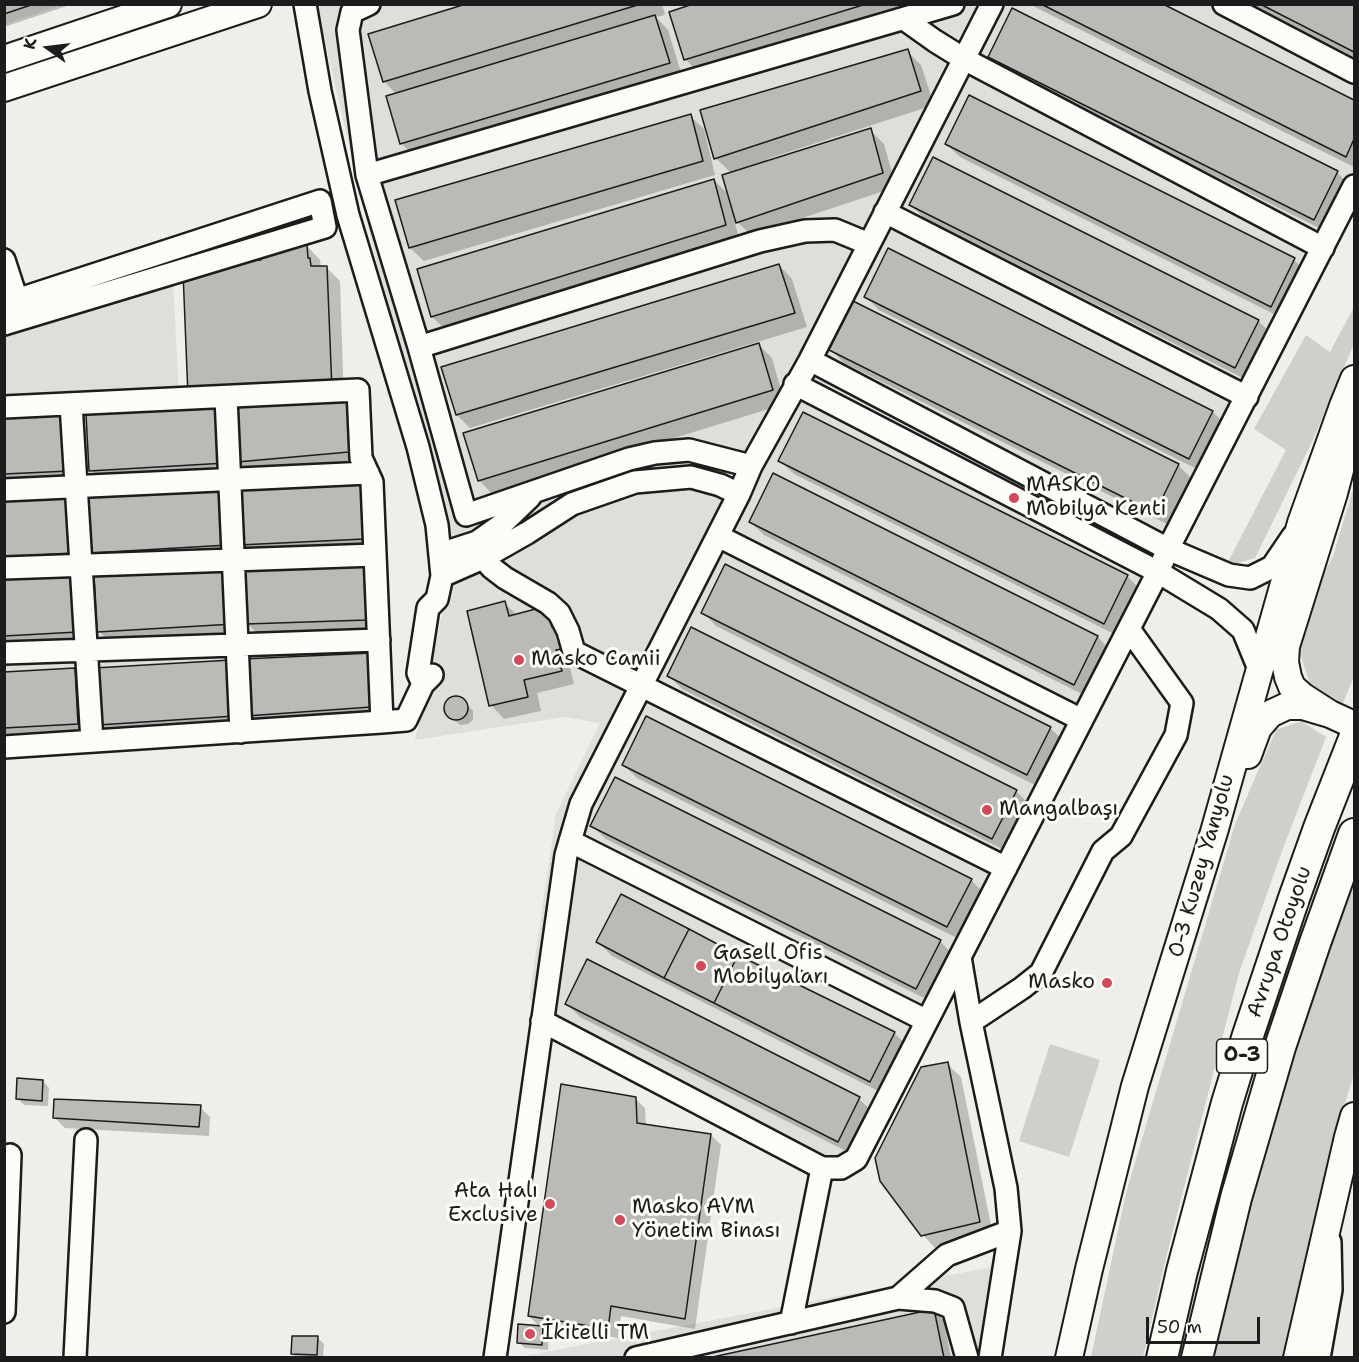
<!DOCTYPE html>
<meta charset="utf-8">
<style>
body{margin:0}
#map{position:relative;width:1359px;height:1362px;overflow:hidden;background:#f0eeea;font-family:"Shantell Sans",sans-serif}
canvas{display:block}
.frame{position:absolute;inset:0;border:6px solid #1c1c1c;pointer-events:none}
.north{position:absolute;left:18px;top:18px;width:60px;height:60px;-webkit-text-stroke:4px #fdfcf7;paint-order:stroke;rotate:284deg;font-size:16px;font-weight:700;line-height:24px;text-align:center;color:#1c1c1c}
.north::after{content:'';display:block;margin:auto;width:21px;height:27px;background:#1c1c1c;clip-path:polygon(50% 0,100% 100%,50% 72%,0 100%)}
.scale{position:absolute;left:1146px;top:1317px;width:114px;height:27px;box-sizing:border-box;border:3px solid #1c1c1c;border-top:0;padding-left:8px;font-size:18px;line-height:21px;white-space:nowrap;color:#1c1c1c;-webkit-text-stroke:4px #fdfcf7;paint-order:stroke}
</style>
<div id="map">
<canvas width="1359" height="1362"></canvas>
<div class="frame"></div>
<div class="north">K</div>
<div class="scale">50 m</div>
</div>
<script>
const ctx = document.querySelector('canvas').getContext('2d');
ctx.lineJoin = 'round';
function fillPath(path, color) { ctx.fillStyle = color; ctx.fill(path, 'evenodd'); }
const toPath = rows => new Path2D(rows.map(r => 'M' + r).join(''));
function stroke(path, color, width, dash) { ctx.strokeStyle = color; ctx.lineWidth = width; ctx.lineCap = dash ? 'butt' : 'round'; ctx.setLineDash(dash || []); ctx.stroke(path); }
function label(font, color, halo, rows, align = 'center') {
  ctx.font = font + ' "Shantell Sans",sans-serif'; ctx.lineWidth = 6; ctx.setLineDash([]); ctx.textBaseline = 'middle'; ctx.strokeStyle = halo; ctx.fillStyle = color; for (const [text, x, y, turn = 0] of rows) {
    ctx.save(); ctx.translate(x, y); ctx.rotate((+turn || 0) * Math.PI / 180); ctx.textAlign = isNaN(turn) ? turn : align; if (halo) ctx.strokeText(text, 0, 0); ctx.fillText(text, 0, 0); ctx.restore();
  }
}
const built = toPath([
 [5,4,62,5,5,24],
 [327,4,1354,5,1354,191,921,1060,854,1171,529,999,556,814,600,723,565,717,415,740,450,577,317,8],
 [4,260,26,323,173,279,179,397,352,389,372,716,5,735],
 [1008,1264,995,1357,519,1357]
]);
const green = toPath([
 [1354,307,1354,344,1312,442,1255,558,1235,564,1228,562,1286,450,1254,429,1306,335,1330,352],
 [1354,486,1354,677,1342,705,1310,684,1298,648,1315,583,1325,571,1333,556],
 [1301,721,1326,737,1282,851,1239,973,1167,1254,1143,1357,1091,1357,1126,1193,1235,824,1276,730],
 [1354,880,1354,1074,1337,1129,1298,1294,1285,1357,1214,1358,1263,1150,1322,964],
 [1050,1044,1100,1060,1069,1157,1019,1141]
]);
const shadow = toPath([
 [4,4,73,4,4,27],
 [472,4,662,4,665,15,656,17,668,30,682,76,415,157,401,143,396,94,384,81],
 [699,4,923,4,699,73,685,59],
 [1033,4,1159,4,1354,102,1354,167,1035,7],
 [1249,4,1354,4,1354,57],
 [907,51,921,65,934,105,767,159,768,162,870,130,884,144,896,187,751,235,734,219,739,238,446,330,432,317,714,180,730,196,731,173,716,158],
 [989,57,1337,172,1350,186,1327,232,1003,70],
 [690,116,704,129,715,175,424,261,410,248,397,201],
 [946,144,1294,260,1307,273,1284,319,960,157],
 [911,205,1258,321,1272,334,1249,381,925,219],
 [307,246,320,260,321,268,326,267,340,281,344,402,359,462,249,472,239,462,235,472,101,480,91,470,203,409,263,262],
 [888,250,1213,412,1226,425,1203,472,879,310,865,296],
 [779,265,792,279,807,327,470,428,457,415],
 [759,345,772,358,785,404,492,494,479,480],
 [831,350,1178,465,1192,479,1169,525,844,363],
 [803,414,1127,576,1141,590,1118,636,794,474,780,461],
 [4,419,79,480,4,484],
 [773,475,1098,637,1111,651,1088,697,764,535,750,522],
 [360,482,370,492,373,549,251,554,241,544],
 [224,490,238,554,103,562,93,552],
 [68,498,81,562,4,567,4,502],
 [365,563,377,629,257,633,247,623],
 [231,569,244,633,109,641,99,631],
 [4,581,87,641,4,646],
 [504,603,517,615,547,608,582,660,569,663,574,684,537,693,541,711,504,719,491,705],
 [703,612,1050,728,1064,741,1041,788,716,626],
 [371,654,381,717,257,725,247,715],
 [231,661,244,726,109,734,99,724],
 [74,669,84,679,87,734,4,738,4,673],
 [669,676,1016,791,1030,805,1006,851,682,689],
 [454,697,461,698,473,711,473,720,468,724,460,725,447,713,447,704,451,698],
 [623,764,971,880,984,893,961,940,637,778],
 [592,826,940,941,953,955,930,1001,606,839],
 [598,942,738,956,894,1033,908,1046,884,1094,612,956],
 [588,961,859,1099,873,1112,852,1154,580,1017,567,1004],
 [947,1064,961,1077,993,1235,936,1249,923,1235],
 [43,1081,49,1088,48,1106,24,1105,17,1098],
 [635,1098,645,1108,646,1126,711,1135,721,1145,695,1329,621,1316,618,1338,541,1326,549,1334,548,1350,525,1348,518,1342,541,1328,529,1316],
 [200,1107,210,1117,209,1136,65,1128,55,1118],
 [934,1311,944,1321,951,1358,715,1358],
 [318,1338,324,1344,323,1358,296,1358,292,1354]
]);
const building = toPath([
 [4,4,34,4,4,14,4,4],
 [466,4,641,4,383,82,368,34,466,4],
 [693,4,866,4,684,60,669,12,693,4],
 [1041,4,1163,4,1354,100,1354,139,1346,157,1041,4],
 [1260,4,1354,4,1354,52,1260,4],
 [1012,8,1338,171,1314,220,988,57,1012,8],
 [655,15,670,63,400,144,386,96,655,15],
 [908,49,921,91,714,159,700,110,908,49],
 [969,95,1295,258,1271,307,945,144,969,95],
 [691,114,703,161,409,248,395,200,691,114],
 [871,128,883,173,736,223,722,175,871,128],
 [933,157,1259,320,1235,368,909,205,933,157],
 [714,179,726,225,431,317,417,269,714,179],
 [307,245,308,258,310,258,311,266,327,266,332,390,188,396,183,272,213,262,261,260,261,247,307,245],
 [888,248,1213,411,1189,459,864,297,888,248],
 [779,264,795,313,456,415,441,367,779,264],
 [853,301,1179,464,1155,513,829,350,853,301],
 [759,343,773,390,478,481,463,433,759,343],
 [349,400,349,452,237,462,234,406,349,400],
 [223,406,226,463,89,471,86,414,223,406],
 [803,412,1128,575,1104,624,778,461,803,412],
 [66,414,69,471,4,474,4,418,66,414],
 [773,473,1098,636,1074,685,749,522,773,473],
 [361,480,364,539,239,545,236,488,361,480],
 [225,489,228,545,91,553,88,497,225,489],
 [69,496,72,553,4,557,4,500,69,496],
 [365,561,367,620,246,624,242,567,365,561],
 [725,564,1051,727,1027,775,701,613,725,564],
 [231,567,234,624,97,632,94,576,231,567],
 [75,575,78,632,4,636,4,579,75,575],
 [505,601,509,616,547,606,552,627,564,625,570,647,556,650,562,671,524,680,528,697,489,706,467,611,505,601],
 [691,627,1017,790,992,839,667,676,691,627],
 [372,653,371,707,246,716,243,659,372,653],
 [231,660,235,716,98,725,94,668,231,660],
 [75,668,78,724,4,728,4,672,75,668],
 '444 708a12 12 0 1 1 24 0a12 12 0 1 1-24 0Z',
 [646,716,972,879,947,927,622,765,646,716],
 [615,777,941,940,916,989,590,826,615,777],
 [621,894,689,929,664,978,596,942,621,894],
 [689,929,738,955,714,1003,664,978,689,929],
 [738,955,895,1032,870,1082,714,1003,738,955],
 [587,959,860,1097,838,1142,565,1004,587,959],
 [948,1062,980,1222,921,1236,880,1181,875,1158,921,1067,948,1062],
 [17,1078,43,1080,42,1101,16,1099,17,1078],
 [561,1084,636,1097,637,1123,711,1134,685,1319,611,1306,608,1329,528,1316,561,1084],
 [54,1099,201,1105,199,1127,53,1118,54,1099],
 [934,1309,944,1358,708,1358,934,1309],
 [518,1324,543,1326,542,1345,517,1343,518,1324],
 [292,1336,318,1336,317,1355,291,1354,292,1336]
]);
const minor = toPath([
 [305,4,320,91,348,215,418,447,437,525,442,576,437,599,428,608,418,673,423,684],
 [369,4,352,12,348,30,367,175,419,347,466,515,629,459,655,453,689,450,751,466],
 [1224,4,1354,72],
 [904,19,935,41,964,59,1323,248],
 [367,175,953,4],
 [885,212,1247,397],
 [4,260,17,300],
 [4,304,320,201,325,227,4,324],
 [419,347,760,241,805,231,835,230,869,244],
 [810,360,1168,549,1229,575,1250,578,1272,567,1293,536],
 [795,384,1158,572,1219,609,1243,630,1259,669],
 [226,397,241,732],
 [71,404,92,741],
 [4,407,358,390,361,458,372,482,382,722],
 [4,490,368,473],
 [718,536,1082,720],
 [477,542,483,558,492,568,505,578,548,603,559,613,568,631,574,652,1006,868],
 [440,554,477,542,501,525,530,497],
 [4,568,375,555],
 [442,576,483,558,527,533,572,504,635,482,691,477,720,485,739,494],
 [4,653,379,640],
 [4,747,382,722,406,720,423,684,432,675],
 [570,841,927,1021],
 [960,957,971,1022,1006,1188,1010,1231,990,1358],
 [542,1021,822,1168,841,1168,856,1159,1158,572,1168,549,1354,186],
 [971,1022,1022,988,1041,973,1103,851,1121,836,1176,735,1182,703,1129,629],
 [898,1298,935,1301,953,1308,967,1358],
 [4,1312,10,1155],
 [791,1323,822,1168],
 [75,1358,86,1140],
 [495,1358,566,855,581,804,739,494,751,466,810,360,992,4],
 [636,1358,898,1298,947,1255,1010,1231],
 [1319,1358,1331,1290,1330,1242]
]);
const major = toPath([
 [4,59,168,4],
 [4,88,258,4],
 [1330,714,1302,696,1292,687,1288,677,1285,662,1286,646,1334,493,1354,417],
 [1248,755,1258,728,1270,714,1287,706,1303,706,1330,714,1354,725],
 [1069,1358,1089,1269,1135,1086,1214,832,1301,523,1343,406,1354,379],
 [1297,1358,1348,1137,1354,1116]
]);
const highway = toPath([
 [1162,1358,1182,1271,1208,1174,1227,1103,1248,1035,1293,901,1319,828,1354,739],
 [1197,1358,1236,1198,1280,1047,1315,943,1354,834]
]);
const markers = [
 [1014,498,6,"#d1495b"],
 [519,660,6,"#d1495b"],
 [987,810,6,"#d1495b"],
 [701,966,6,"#d1495b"],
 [1107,983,6,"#d1495b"],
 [550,1204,6,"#d1495b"],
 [620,1220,6,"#d1495b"],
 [530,1334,6,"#d1495b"]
];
const shields = [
 [1242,1056,51]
];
const shieldNames = [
 ["O-3",1242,1056]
];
const poiNames = [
 ["MASKO",1026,486],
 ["Mobilya Kenti",1026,510],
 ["Masko Camii",531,660],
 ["Mangalbaşı",999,810],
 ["Gasell Ofis",713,954],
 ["Mobilyaları",713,978],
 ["Masko",1095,983,"right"],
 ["Ata Halı",538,1192,"right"],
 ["Exclusive",538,1216,"right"],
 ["Masko AVM",632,1208],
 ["Yönetim Binası",632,1232],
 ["İkitelli TM",542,1334]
];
const streetNames = [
 ["O-3 Kuzey Yanyolu",1202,866,-74],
 ["Avrupa Otoyolu",1280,942,-71]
];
fillPath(built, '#e0deda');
fillPath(green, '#d0cfcc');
fillPath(shadow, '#0003');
fillPath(building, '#bbbab6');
stroke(building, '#1c1c1c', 1.5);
stroke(minor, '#1c1c1c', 26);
stroke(major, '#1c1c1c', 30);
stroke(highway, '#1c1c1c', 34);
stroke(minor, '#fdfcf7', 21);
stroke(major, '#fdfcf7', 26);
stroke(highway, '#fdfcf7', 30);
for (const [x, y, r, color] of markers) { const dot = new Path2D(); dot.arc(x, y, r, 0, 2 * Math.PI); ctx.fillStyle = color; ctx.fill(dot); stroke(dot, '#fdfcf7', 2); }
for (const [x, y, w] of shields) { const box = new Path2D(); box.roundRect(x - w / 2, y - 17, w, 34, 4.5); ctx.fillStyle = '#fdfcf7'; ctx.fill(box); stroke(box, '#1c1c1c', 1.5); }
label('bold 20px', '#1c1c1c', null, shieldNames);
label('21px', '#1c1c1c', '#fdfcf7', poiNames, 'left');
label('21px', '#1c1c1c', '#fdfcf7', streetNames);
</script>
